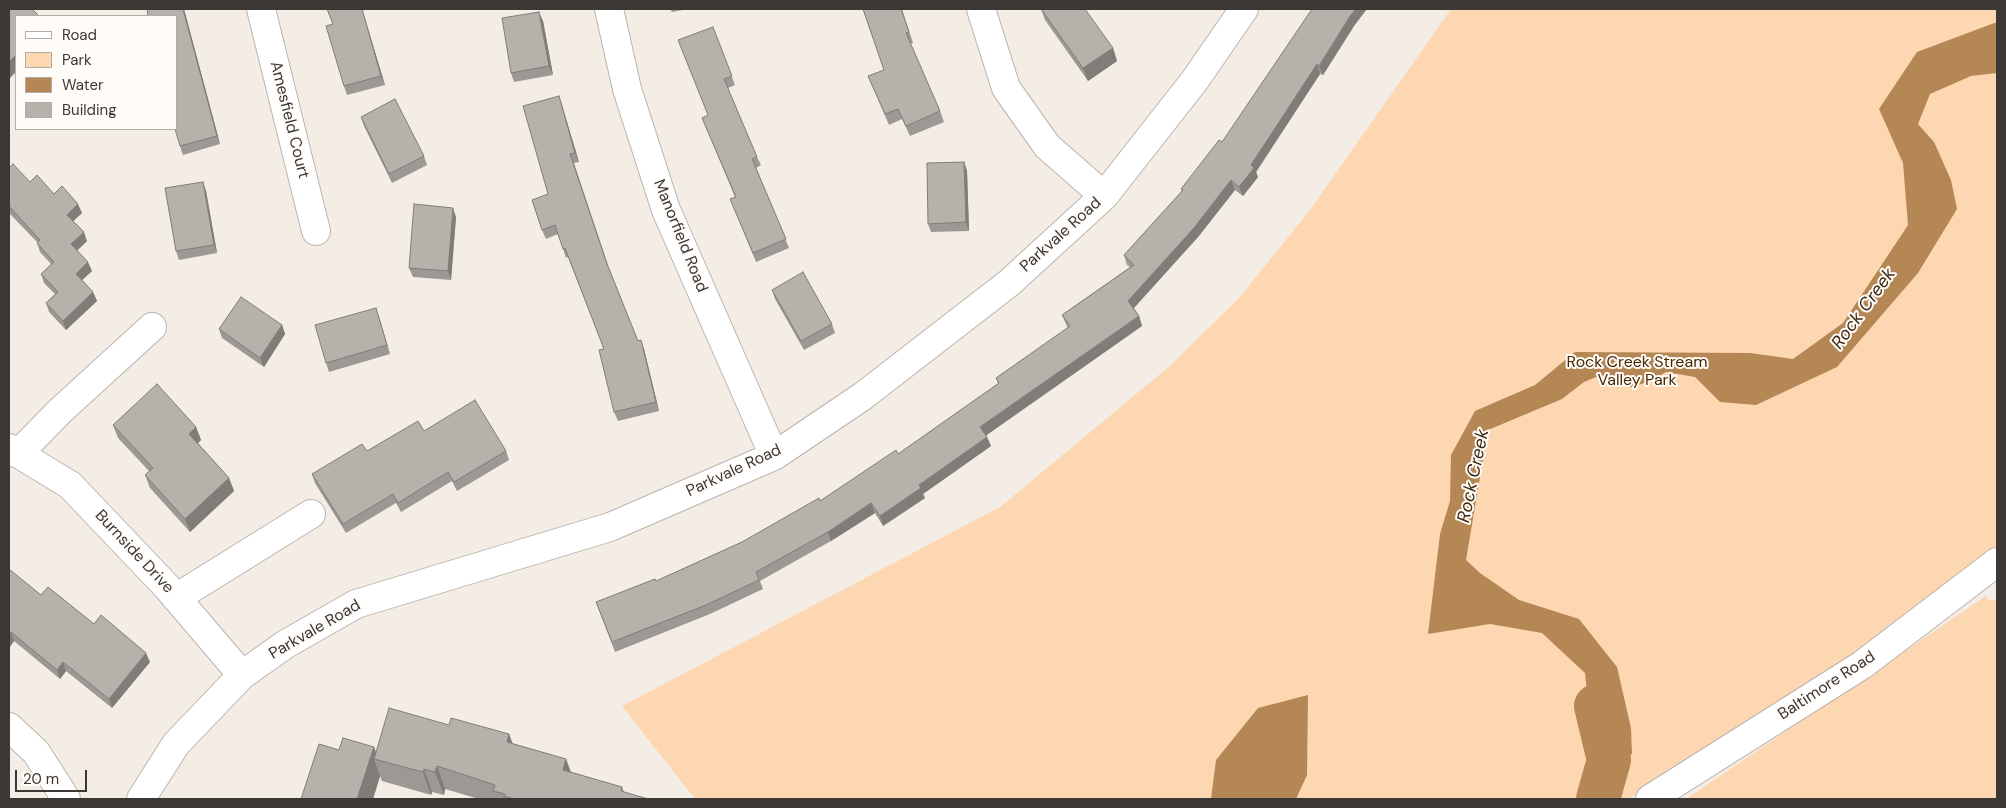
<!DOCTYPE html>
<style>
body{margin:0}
#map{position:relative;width:2006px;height:808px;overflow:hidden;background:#f4ede6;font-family:"DM Sans",sans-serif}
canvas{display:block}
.frame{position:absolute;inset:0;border:10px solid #3a3735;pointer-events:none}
.legend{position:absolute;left:15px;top:15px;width:162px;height:115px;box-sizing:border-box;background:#fffbf7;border:1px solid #b0ada9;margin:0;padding:6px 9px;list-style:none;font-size:15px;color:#3a3735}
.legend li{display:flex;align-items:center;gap:10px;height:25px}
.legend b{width:25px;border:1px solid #b0ada9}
.scale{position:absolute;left:15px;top:770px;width:72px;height:22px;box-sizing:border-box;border:2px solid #3a3735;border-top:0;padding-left:6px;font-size:15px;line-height:18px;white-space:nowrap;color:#3a3735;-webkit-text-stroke:4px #fffbf7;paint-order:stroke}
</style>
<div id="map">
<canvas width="2006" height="808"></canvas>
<div class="frame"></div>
<ul class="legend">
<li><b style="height:6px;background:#fff"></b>Road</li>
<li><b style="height:14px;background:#fcd7b2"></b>Park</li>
<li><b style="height:14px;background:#b58755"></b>Water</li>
<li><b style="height:14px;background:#b7b1ab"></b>Building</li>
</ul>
<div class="scale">20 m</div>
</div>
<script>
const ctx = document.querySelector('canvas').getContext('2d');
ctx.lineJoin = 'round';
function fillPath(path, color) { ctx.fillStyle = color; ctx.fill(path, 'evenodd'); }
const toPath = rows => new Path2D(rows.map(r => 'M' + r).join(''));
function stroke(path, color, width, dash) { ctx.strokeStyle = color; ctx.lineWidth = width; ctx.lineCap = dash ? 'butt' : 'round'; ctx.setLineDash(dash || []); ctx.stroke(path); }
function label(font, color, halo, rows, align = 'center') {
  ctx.font = font + ' "DM Sans",sans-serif'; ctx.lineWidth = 4; ctx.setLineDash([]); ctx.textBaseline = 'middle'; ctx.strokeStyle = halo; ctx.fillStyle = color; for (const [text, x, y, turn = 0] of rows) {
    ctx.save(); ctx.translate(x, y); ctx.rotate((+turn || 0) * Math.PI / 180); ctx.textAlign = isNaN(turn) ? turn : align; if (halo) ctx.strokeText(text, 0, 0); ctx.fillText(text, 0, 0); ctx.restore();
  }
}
const green = toPath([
 [1451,9,1997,9,1997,561,1905,631,1628,799,695,799,622,706,1000,507,1171,365,1239,298,1310,210],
 [1986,596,1988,600,1997,600,1997,799,1686,799]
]);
const water = toPath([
 [1997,22,1997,73,1971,76,1930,94,1918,124,1934,142,1951,180,1957,209,1918,273,1837,367,1756,405,1720,402,1695,377,1666,372,1651,381,1631,387,1601,375,1584,382,1562,399,1488,430,1466,560,1480,573,1519,600,1579,619,1617,667,1631,728,1632,754,1591,771,1590,718,1585,673,1542,633,1490,624,1428,634,1440,534,1450,501,1451,455,1475,411,1535,385,1575,352,1750,353,1793,359,1843,323,1908,225,1903,163,1879,109,1917,52],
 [1308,695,1307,775,1296,799,1211,799,1216,760,1258,708]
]);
const river = toPath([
 [1596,706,1609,760,1598,799]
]);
const minor = toPath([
 [261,9,316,231],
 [609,9,627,89,666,210,774,456],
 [981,9,1006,88,1047,146,1104,196],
 [9,448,70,485,167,587,242,675],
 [18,454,60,411,152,327],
 [176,598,311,514],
 [9,727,36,752,66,799],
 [141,799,176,744,242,675,286,644,356,604,610,527,774,456,863,396,1009,283,1104,196,1195,80,1244,9],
 [1650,799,1862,665,1997,562]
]);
const wall = toPath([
 [184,9,220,144,183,155,180,146],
 [327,9,362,9,385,85,347,95,344,86,333,24],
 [670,9,688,9,672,12],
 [863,9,902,9,913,43,910,44,940,111,944,122,910,136,902,119,889,125,868,76,884,70],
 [1041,9,1113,48,1117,61,1088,81,1045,20],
 [543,21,553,75,514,82,511,73],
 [1354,26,1323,75,1320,74,1256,172,1258,177,1243,196,1235,190,1198,237,1134,308,1139,316,1142,326,986,435,991,446,923,494,925,498,883,526,875,513,831,541,760,581,763,589,710,614,615,652,596,602,656,581,742,542,820,501,898,454,998,384,996,378,1068,328,1066,324,1062,315,1130,267,1127,265,1124,255,1182,191,1181,189,1222,142],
 [713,27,735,85,728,88,757,157,761,165,756,168,789,248,756,262,730,199,735,197,702,118,708,116],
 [559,96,579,162,574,163,609,268,638,341,644,349,659,411,618,421,614,412,604,349,568,257,566,258,558,234,546,239,542,230,548,194],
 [361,117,424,156,427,165,392,183,364,126],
 [964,162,967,171,969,231,931,232,928,224],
 [9,168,30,182,54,194,82,213,73,221,87,241,77,251,92,271,82,280,93,292,97,301,66,330,49,312,46,303,55,294,44,283,41,274,51,264,40,252,37,243,38,243,9,213],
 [206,191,217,253,179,260,176,251],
 [456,217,451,280,413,277,409,268],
 [772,290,832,324,835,333,804,350,775,299],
 [379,317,390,354,329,372,326,363],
 [282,325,285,334,264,367,222,338,219,329],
 [113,425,196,427,201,440,198,443,229,478,234,491,190,532,150,488,145,475,149,471,118,438],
 [424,431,506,451,509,460,457,491,452,481,401,512,396,503,346,533,315,483,312,474,367,451],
 [9,569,41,595,94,624,150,662,112,708,66,671,60,679,14,641,9,648],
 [449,725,509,734,513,744,566,759,571,772,622,787,624,792,648,799,479,799,445,789,444,795,432,792,431,795,382,781,380,776,373,799,301,799,339,750,374,747,376,752]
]);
const shadedWall = toPath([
 [183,9,184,9,220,144,217,136],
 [362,9,385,85,381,76],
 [1356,9,1367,9,1354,26,1323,75,1319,66,1350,16],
 [539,12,543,21,553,75,549,66],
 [1113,48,1117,61,1088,81,1083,68],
 [16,55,16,72,9,79,9,62],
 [1317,64,1320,74,1256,172,1258,177,1243,196,1239,187,1251,165],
 [559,96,562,105,579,162,575,153],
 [964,162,967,171,969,231,966,222],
 [1231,180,1235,190,1198,237,1132,310,1128,301],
 [203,182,206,191,217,253,214,245],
 [78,204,82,213,70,224,67,215],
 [453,208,456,217,451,280,448,271],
 [84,232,87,241,74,253,71,244],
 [88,262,92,271,79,283,76,274],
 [93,292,97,301,66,330,63,321],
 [376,308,379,317,390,354,387,345],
 [1139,316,1142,326,984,437,980,427],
 [282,325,285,334,264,367,260,358],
 [641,340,644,349,659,411,656,402],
 [196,427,201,440,194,447,189,434],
 [987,437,991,446,923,494,925,498,883,526,880,516,919,485],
 [229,478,234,491,190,532,185,519],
 [871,503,875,513,831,541,828,532],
 [11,632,14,641,9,648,9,635],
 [146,653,150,662,112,708,109,699],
 [63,662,66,671,60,679,57,670],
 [509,734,517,757,507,742],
 [374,747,379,760,374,759,380,776,373,799,357,799],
 [566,759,574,781,563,770],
 [437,766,445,789,444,795,435,772],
 [424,769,432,792,431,795,423,772]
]);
const building = toPath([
 [9,9,32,9,39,16,16,16,16,55,9,62,9,9],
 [147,9,183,9,217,136,180,146,175,129,176,129,176,16,148,16,147,9],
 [327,9,362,9,381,76,344,86,326,26,333,24,327,9],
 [863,9,901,9,909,32,906,33,940,111,906,126,898,109,885,114,868,76,884,70,863,9],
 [1041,9,1085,9,1113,48,1083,68,1041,9],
 [1312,9,1356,9,1350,16,1319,66,1317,64,1251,165,1254,168,1239,187,1231,180,1194,228,1128,301,1139,316,980,427,987,437,919,485,921,488,880,516,871,503,828,532,756,572,759,580,706,605,612,642,596,602,655,579,656,581,742,542,819,498,820,501,896,450,898,454,999,383,996,378,1070,326,1062,315,1134,265,1124,255,1183,190,1181,189,1219,140,1222,142,1312,9],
 [539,12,549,66,511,73,502,18,539,12],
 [713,27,732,76,724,79,757,157,752,159,786,239,753,253,730,199,736,197,702,118,708,115,678,40,713,27],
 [559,96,575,153,570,154,607,264,638,341,641,340,656,402,614,412,599,350,604,349,565,248,563,249,555,225,542,230,532,200,548,194,523,106,559,96],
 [395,99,424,156,389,174,361,117,395,99],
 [964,162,966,222,928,224,927,163,964,162],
 [13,164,30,182,37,175,54,194,62,186,78,204,67,215,84,232,71,244,88,262,76,274,93,292,63,321,46,303,58,292,41,274,54,262,37,243,40,240,9,206,9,168,13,164],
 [203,182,214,245,176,251,165,188,203,182],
 [414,204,453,208,448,271,409,268,414,204],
 [803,272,832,324,801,341,772,290,803,272],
 [241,297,282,325,260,358,219,329,241,297],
 [376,308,387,345,326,363,315,325,376,308],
 [157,384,196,427,189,434,229,478,185,519,145,475,153,468,113,425,157,384],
 [475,400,506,451,454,482,448,472,398,503,393,494,343,524,312,474,362,444,367,451,418,421,424,431,475,400],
 [9,569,41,595,48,587,94,624,101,615,146,653,109,699,63,662,57,670,11,632,9,635,9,569],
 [389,708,449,725,451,718,509,734,507,742,566,759,563,770,622,787,621,791,648,799,514,799,504,796,505,794,493,791,495,785,437,766,435,772,424,769,423,772,374,759,389,708],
 [343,738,374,747,357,799,301,799,319,744,339,750,343,738]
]);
const streetNames = [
 ["Amesfield Court",289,120,76],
 ["Parkvale Road",1061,235,-42],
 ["Manorfield Road",680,236,68],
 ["Parkvale Road",734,471,-25],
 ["Burnside Drive",134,552,47],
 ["Parkvale Road",315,630,-30],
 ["Baltimore Road",1827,686,-33]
];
const parkNames = [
 ["Rock Creek Stream",1637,363],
 ["Valley Park",1637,381]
];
const waterNames = [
 ["Rock Creek",1864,309,-54],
 ["Rock Creek",1474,476,-78]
];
fillPath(green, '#fcd7b2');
fillPath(water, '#b58755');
stroke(river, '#b58755', 44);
stroke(minor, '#bbb4ae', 30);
stroke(minor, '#fff', 28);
fillPath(wall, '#9d9893');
fillPath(shadedWall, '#807c78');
fillPath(building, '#b7b1ab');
stroke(building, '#807c78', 1);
label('16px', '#3a3735', '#fffbf7', streetNames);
label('16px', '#482800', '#fffbf7', parkNames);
label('italic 18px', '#3c2811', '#fffbf7', waterNames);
</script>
